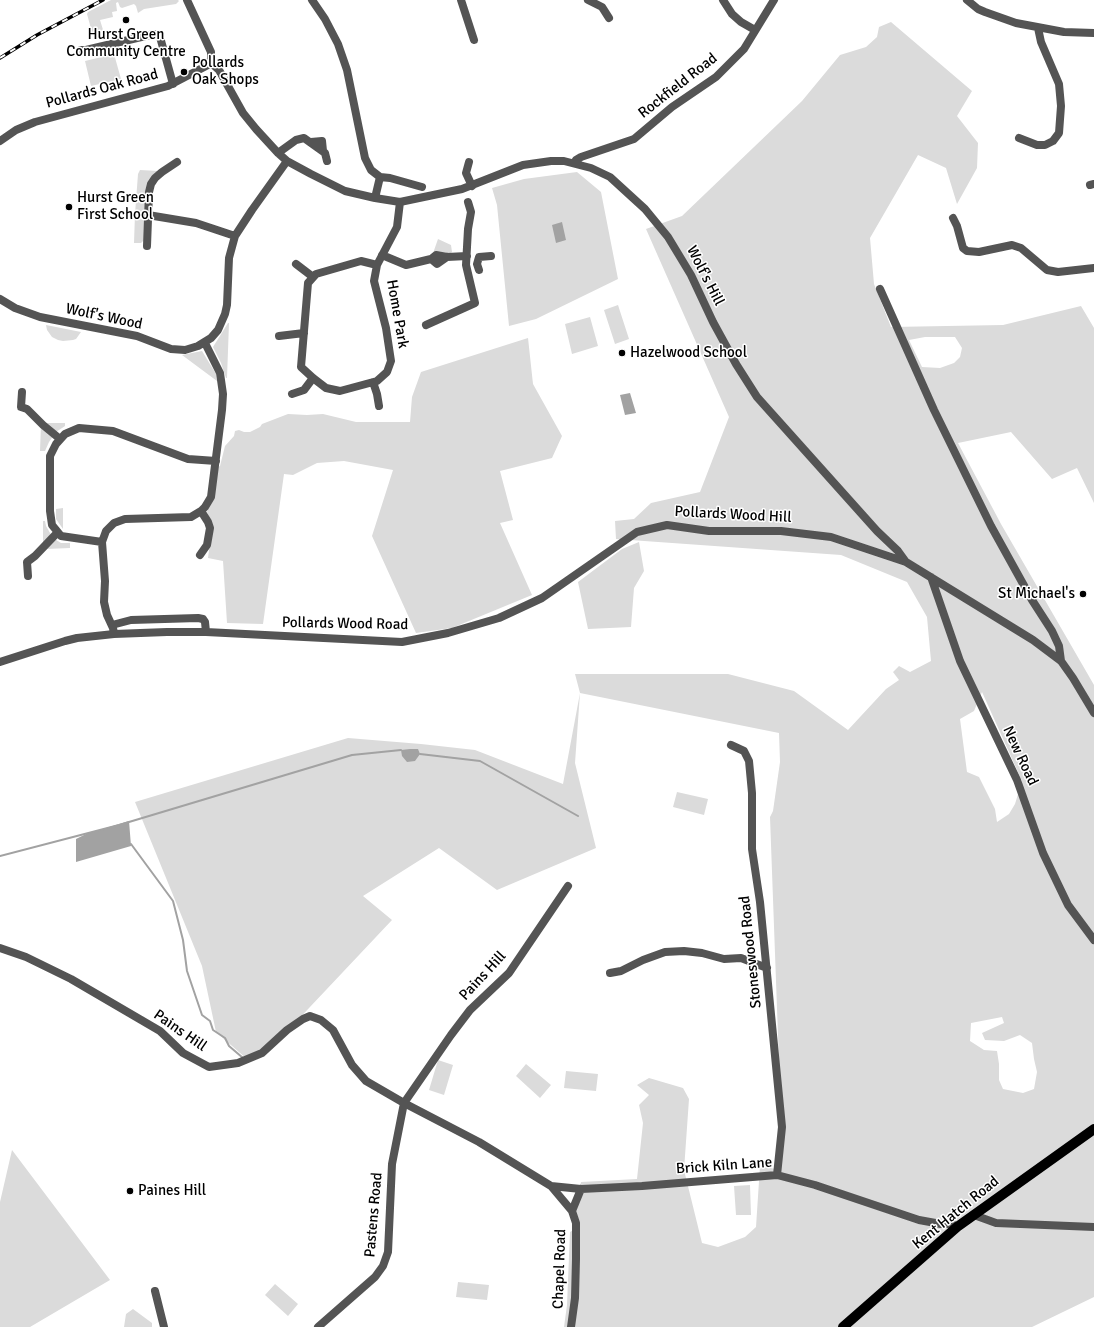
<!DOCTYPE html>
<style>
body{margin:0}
canvas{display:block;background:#fff}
</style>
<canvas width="1094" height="1327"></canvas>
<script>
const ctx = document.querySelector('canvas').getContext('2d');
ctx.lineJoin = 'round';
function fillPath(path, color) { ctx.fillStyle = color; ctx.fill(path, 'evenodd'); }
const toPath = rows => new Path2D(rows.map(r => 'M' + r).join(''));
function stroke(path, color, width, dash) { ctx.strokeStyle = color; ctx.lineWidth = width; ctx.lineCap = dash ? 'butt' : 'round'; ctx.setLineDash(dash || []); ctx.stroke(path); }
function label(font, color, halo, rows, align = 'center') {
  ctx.font = font + ' Signika,sans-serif'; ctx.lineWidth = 3; ctx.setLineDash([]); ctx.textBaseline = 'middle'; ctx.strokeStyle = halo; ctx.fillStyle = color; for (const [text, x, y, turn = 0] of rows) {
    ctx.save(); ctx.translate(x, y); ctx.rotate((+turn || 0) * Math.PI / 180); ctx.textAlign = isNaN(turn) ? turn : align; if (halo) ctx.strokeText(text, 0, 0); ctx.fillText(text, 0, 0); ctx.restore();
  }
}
const green = toPath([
 [111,0,178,0,179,1,176,4,144,9,138,13,136,6,134,4,122,8,120,7,118,2,116,3,117,11,112,12,113,17,100,20,104,33,93,36,87,14,88,12],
 [891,22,972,91,957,116,978,143,977,168,957,204,946,168,918,155,870,238,874,284,891,327,1003,325,1081,306,1094,328,1094,503,1077,468,1052,479,1011,432,958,443,1001,524,1094,685,1094,1297,1032,1327,564,1327,567,1305,570,1232,580,1226,575,1209,581,1182,637,1179,643,1123,639,1105,649,1095,637,1085,649,1078,683,1088,689,1099,684,1170,702,1243,718,1247,745,1237,756,1227,760,1166,781,1170,779,1063,770,817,773,811,780,762,779,733,580,693,575,674,728,674,794,691,848,730,886,689,899,680,893,672,899,666,910,672,931,661,927,617,907,582,841,555,616,539,615,521,634,519,651,503,700,492,729,417,646,229,682,216,802,101,840,55,866,47,877,37,879,27],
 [925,337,955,337,962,348,960,357,954,363,940,368,922,367,909,340],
 [982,692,1022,781,1015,804,1009,814,997,822,995,809,979,777,967,772,960,719,974,711],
 [1002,1017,1004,1023,982,1033,985,1040,1004,1041,1020,1035,1032,1043,1034,1059,1037,1072,1034,1089,1023,1093,1003,1089,999,1080,999,1064,997,1051,984,1050,970,1041,971,1023],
 [114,54,121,79,91,86,85,61],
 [140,170,158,171,153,175,144,240,141,243,134,243,135,214,138,174],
 [577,172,601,192,618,279,536,319,509,326,497,205,492,188,524,179],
 [438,239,451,245,452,252,447,257,431,259],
 [618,305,629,339,615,344,604,310],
 [590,317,598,346,572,354,565,324],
 [228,323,229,323,227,378,226,378,221,363,213,347],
 [46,325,81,332,76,339,73,340,63,341,58,340,52,337,47,330],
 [528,338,533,384,562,436,552,458,500,471,513,520,500,523,532,595,452,628,416,633,372,536,393,470,344,461,317,463,293,475,284,474,263,624,227,623,223,561,208,558,212,527,207,512,218,467,220,466,225,446,234,436,235,431,239,430,244,432,250,432,260,427,262,424,288,414,307,415,323,414,356,422,410,422,412,397,421,372],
 [202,351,216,374,217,381,182,355],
 [43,423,65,423,65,426,56,432,49,442,45,451,40,451,41,424],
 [63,508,63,529,56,519,56,509],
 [43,521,45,521,46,526,53,538,61,543,70,543,70,548,46,549,43,547],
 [639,542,644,571,634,588,631,627,588,629,578,582,622,549],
 [580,693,575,763,596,848,497,890,439,848,363,896,392,920,293,1025,247,1059,216,1032,202,966,135,802,348,738,421,744,475,750,563,784],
 [677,792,708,799,704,815,673,807],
 [438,1060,453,1065,444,1095,429,1090],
 [526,1064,551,1085,540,1098,516,1076],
 [566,1071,598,1074,596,1091,564,1088],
 [12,1150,110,1280,30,1327,0,1327,0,1202],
 [750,1185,751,1215,736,1215,734,1186],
 [458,1282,489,1285,487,1300,456,1297],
 [275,1284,298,1304,288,1316,265,1295],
 [133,1309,152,1323,152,1327,124,1327,126,1314]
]);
const water = toPath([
 [562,222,566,240,556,243,552,225],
 [630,393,636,413,625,415,620,395],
 [410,749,418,749,420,754,415,761,407,762,402,756,401,750],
 [129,821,131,846,76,862,76,839,86,834]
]);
const stream = toPath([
 [420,754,480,761,578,816],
 [131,844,173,901,183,940,187,971,202,1015,210,1021,213,1030,225,1038,229,1046,243,1058],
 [0,856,119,825,352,755,401,750]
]);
const minor = toPath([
 [312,0,325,19,338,44,347,70,365,158,371,170,380,177,375,198],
 [461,0,474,40],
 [588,0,602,7,609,18],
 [723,0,732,14,741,22,755,30],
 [967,0,978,9,985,12,1016,23,1064,32,1094,33],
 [81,50,86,50,154,34,157,35,160,37,173,84],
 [210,62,219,70,243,113,256,129,278,153,287,161,311,174,345,191,375,198,400,202,462,189,523,165,551,161,564,161,591,168,610,177,645,209,668,237,691,275,713,322,736,364,757,397,877,531,898,551,906,562],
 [1019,138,1037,145,1045,145,1053,141,1059,133,1061,106,1059,84,1041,42,1038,28],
 [0,141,16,130,35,122,168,86,208,65,211,59,211,52,187,0],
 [311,142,322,141,323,151],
 [278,153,296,140,304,138,325,153,327,161],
 [469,162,466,173,472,186],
 [574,163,576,160,581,157,634,139,672,107,716,77,744,49,774,0],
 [380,177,390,178,422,187],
 [1090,185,1094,184],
 [148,215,196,223,235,236],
 [953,218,957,226,963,248,967,251,979,252,1012,245,1021,248,1047,270,1058,272,1094,268],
 [147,246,149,192,151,184,155,178,162,172,177,162],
 [382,255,406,265,431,259,436,255,447,257,467,256],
 [431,259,437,264,447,257],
 [296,264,313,277],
 [377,265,361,261,316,274,308,283,301,367,313,378,326,388,340,391,377,381,387,372,391,361,386,328,374,281,377,265,397,227,400,202],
 [479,270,477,264,479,257,491,256],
 [880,289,934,410,991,526,1032,600,1052,631,1059,646,1061,661],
 [0,299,15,308,40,317,137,336,171,349,185,350,198,346,211,338,218,330,225,314,227,305,229,258,235,236,252,210,287,161],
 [426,325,475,303,466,265,468,229,471,212,468,202],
 [279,336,304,333],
 [373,382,377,394,379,406],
 [22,392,21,407,27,409,43,425,60,439],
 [292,394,304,390,313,378],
 [102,542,61,536,52,525,50,511,50,456,56,444,65,434,79,428,113,431,188,459,216,461],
 [200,555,207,545,210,528,208,522,201,511],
 [28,576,27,562,35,556,57,533],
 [931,577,960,661,1017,780,1043,853,1068,905,1094,940],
 [112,625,131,620,198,618,203,619,205,622,206,632],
 [114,634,113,628,107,615,104,602,105,581,102,542,106,531,114,523,125,519,191,517,201,511,205,507,211,497,222,410,223,394,220,373,205,343],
 [0,662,65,641,77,638,114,634,167,632,206,632,402,642,448,633,499,618,542,598,637,532,667,525,709,531,781,531,831,537,906,562,1033,640,1061,661,1073,678,1094,713],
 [731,745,744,751,749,761,752,793,752,849,760,902,782,1127,777,1175],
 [0,948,26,957,71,979,160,1031,183,1053,209,1067,238,1063,262,1053,287,1030,303,1019,310,1016,321,1020,333,1030,352,1065,366,1081,404,1103,479,1142,551,1186,581,1189,642,1186,777,1175,815,1185,919,1220,941,1224,952,1224,957,1227],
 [610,973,621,971,643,960,665,952,684,951,702,953,724,959,741,958,767,968],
 [551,1186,572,1211,581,1189],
 [974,1215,996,1223,1094,1227],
 [155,1291,164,1327],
 [318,1327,375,1277,383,1266,388,1252,392,1164,404,1103,451,1035,470,1010,509,973,568,886],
 [571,1327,575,1298,576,1259,576,1223,572,1211]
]);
const major = toPath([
 [843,1327,957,1227,1094,1129]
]);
const rail = toPath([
 [0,58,37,35,103,0]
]);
const markers = [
 [126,20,4,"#000"],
 [184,72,4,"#000"],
 [69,207,4,"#000"],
 [622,353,4,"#000"],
 [1083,594,4,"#000"],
 [130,1191,4,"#000"]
];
const poiNames = [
 ["Hurst Green",126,35,"center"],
 ["Community Centre",126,52,"center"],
 ["Pollards",192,63],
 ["Oak Shops",192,80],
 ["Hurst Green",77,198],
 ["First School",77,215],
 ["Hazelwood School",630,353],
 ["St Michael's",1075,594,"right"],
 ["Paines Hill",138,1191]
];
const streetNames = [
 ["Rockfield Road",678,86,-38],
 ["Pollards Oak Road",102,89,-15],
 ["Wolf's Hill",705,276,63],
 ["Home Park",397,314,80],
 ["Wolf's Wood",104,317,12],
 ["Pollards Wood Hill",733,515,3],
 ["Pollards Wood Road",345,624,1],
 ["New Road",1020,756,65],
 ["Stoneswood Road",751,952,-96],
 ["Pains Hill",483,976,-47],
 ["Pains Hill",180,1031,35],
 ["Brick Kiln Lane",724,1166,-4],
 ["Kent Hatch Road",956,1213,-39],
 ["Pastens Road",374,1215,-85],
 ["Chapel Road",560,1269,-88]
];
fillPath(green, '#dbdbdb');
fillPath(water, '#a2a2a2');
stroke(stream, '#a2a2a2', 2);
stroke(major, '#dbdbdb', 12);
stroke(minor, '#545454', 8);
stroke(major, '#000', 10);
stroke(rail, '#000', 3.5);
stroke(rail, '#fff', 2, [6]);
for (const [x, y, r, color] of markers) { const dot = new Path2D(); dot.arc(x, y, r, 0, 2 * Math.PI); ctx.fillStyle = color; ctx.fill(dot); stroke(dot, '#fff', 1.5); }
label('15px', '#000', '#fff', poiNames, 'left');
label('15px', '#000', '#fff', streetNames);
</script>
